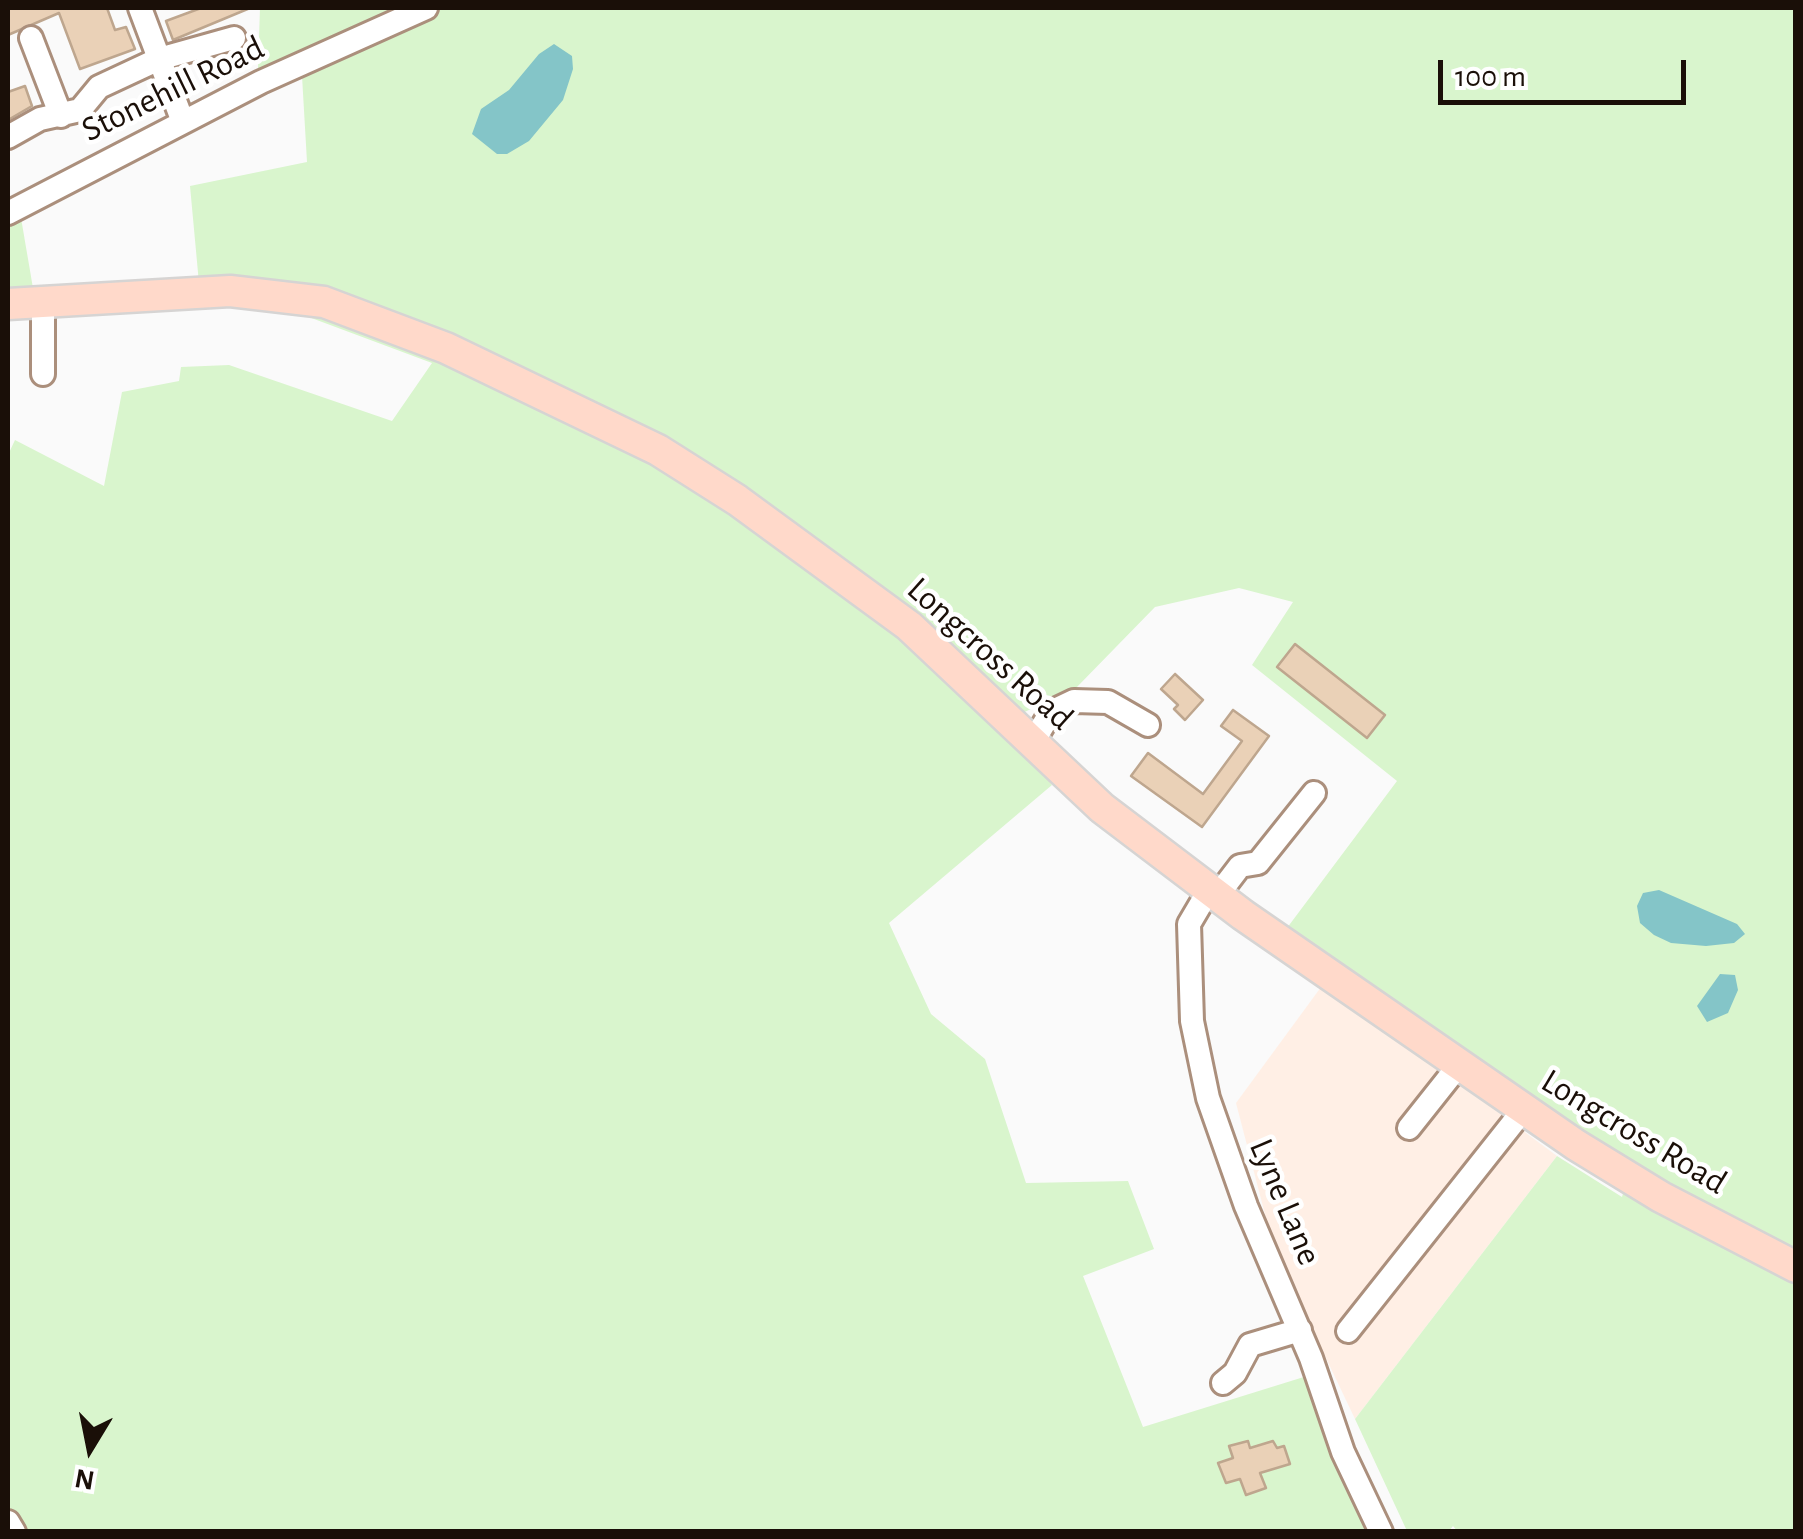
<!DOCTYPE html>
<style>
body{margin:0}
#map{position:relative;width:1803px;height:1539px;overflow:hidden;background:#fafafa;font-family:"Alegreya Sans",sans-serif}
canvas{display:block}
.frame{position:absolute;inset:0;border:10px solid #1a0f08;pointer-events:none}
.north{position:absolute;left:40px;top:1399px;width:100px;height:100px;-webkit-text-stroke:8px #fff;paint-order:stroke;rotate:190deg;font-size:28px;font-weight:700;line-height:40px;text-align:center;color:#1a0f08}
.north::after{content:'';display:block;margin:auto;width:35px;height:45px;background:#1a0f08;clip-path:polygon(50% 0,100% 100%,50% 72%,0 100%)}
.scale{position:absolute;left:1438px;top:60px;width:248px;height:45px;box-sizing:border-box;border:5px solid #1a0f08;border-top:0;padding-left:12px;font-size:30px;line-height:35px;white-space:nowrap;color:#1a0f08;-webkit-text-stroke:8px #fff;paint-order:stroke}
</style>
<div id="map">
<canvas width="1803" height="1539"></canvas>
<div class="frame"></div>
<div class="north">N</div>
<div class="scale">100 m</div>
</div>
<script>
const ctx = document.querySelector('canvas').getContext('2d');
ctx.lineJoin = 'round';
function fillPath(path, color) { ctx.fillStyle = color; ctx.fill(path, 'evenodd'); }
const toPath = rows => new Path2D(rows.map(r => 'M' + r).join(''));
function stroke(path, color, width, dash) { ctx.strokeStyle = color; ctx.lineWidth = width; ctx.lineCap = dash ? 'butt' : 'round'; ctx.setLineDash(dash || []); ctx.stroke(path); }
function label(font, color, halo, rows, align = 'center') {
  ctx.font = font + ' "Alegreya Sans",sans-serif'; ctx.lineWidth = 9; ctx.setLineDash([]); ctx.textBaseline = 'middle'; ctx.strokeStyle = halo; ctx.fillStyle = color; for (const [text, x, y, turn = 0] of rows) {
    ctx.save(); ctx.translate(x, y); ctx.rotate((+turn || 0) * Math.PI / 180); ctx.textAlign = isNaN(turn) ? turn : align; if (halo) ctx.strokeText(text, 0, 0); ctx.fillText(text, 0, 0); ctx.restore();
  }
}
const built = toPath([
 [1324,983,1557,1156,1355,1419,1274,1249,1236,1103]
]);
const green = toPath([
 [260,8,1795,8,1795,1531,1458,1532,1453,1526,1449,1531,1407,1531,1355,1419,1557,1156,1622,1197,1632,1162,1284,932,1397,781,1252,665,1293,602,1239,588,1155,607,1076,688,1001,723,1052,785,889,923,931,1014,985,1059,1026,1183,1128,1181,1154,1249,1083,1276,1143,1427,1307,1376,1321,1427,1369,1531,8,1531,8,455,15,440,104,486,122,392,179,381,181,367,229,365,392,421,432,363,298,313,201,305,190,186,307,162,302,76,258,69],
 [21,218,34,294,8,294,8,225]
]);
const water = toPath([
 [554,44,572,56,573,69,563,100,529,141,507,154,497,154,472,134,481,109,509,90,539,54],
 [1659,890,1737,924,1745,934,1734,943,1706,946,1671,943,1654,935,1640,923,1637,906,1643,893],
 [1720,974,1735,975,1738,990,1728,1013,1707,1022,1697,1006]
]);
const building = toPath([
 [8,8,107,8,115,30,126,27,135,49,80,69,59,13,8,35,8,8],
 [201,8,250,8,173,40,166,21,201,8],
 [25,86,32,106,8,120,8,92,25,86],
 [1295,644,1385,715,1367,738,1277,667,1295,644],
 [1175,674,1203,700,1185,720,1174,709,1178,705,1161,689,1175,674],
 [1233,710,1269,736,1202,827,1131,776,1148,753,1203,794,1242,741,1221,726,1233,710],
 [1248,1441,1250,1448,1273,1441,1277,1448,1284,1446,1290,1464,1260,1473,1266,1488,1246,1495,1240,1479,1226,1483,1218,1463,1233,1458,1229,1446,1248,1441]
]);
const minor = toPath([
 [140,8,183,122],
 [31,38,61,116],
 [8,137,40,119,80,110,99,87,159,59,234,38],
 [8,213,261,82,426,8],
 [43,374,43,303],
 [1033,742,1051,712,1074,701,1108,702,1148,725],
 [1209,890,1189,924,1192,1021,1208,1098,1246,1206,1311,1358,1343,1452,1381,1532],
 [1217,896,1240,866,1258,863,1314,793],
 [1409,1128,1459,1065],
 [1348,1331,1524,1109],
 [1223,1383,1235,1373,1250,1345,1300,1330],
 [8,1522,14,1532]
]);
const major = toPath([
 [8,304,230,291,324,302,446,348,658,450,737,500,909,626,1102,808,1243,915,1576,1145,1661,1197,1796,1267]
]);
const streetNames = [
 ["Stonehill Road",173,89,-26],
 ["Longcross Road",990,654,42],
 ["Longcross Road",1634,1132,31],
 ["Lyne Lane",1285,1202,67]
];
fillPath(built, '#ffefe5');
fillPath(green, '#d9f5cd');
fillPath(water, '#84c5c8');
fillPath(building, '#ead1b7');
stroke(building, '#bea68e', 2.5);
stroke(minor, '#ab8f7c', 28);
stroke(major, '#d6d4d3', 35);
stroke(minor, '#fff', 22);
stroke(major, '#ffd9ca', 30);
label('35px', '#1a0f08', '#fff', streetNames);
</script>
